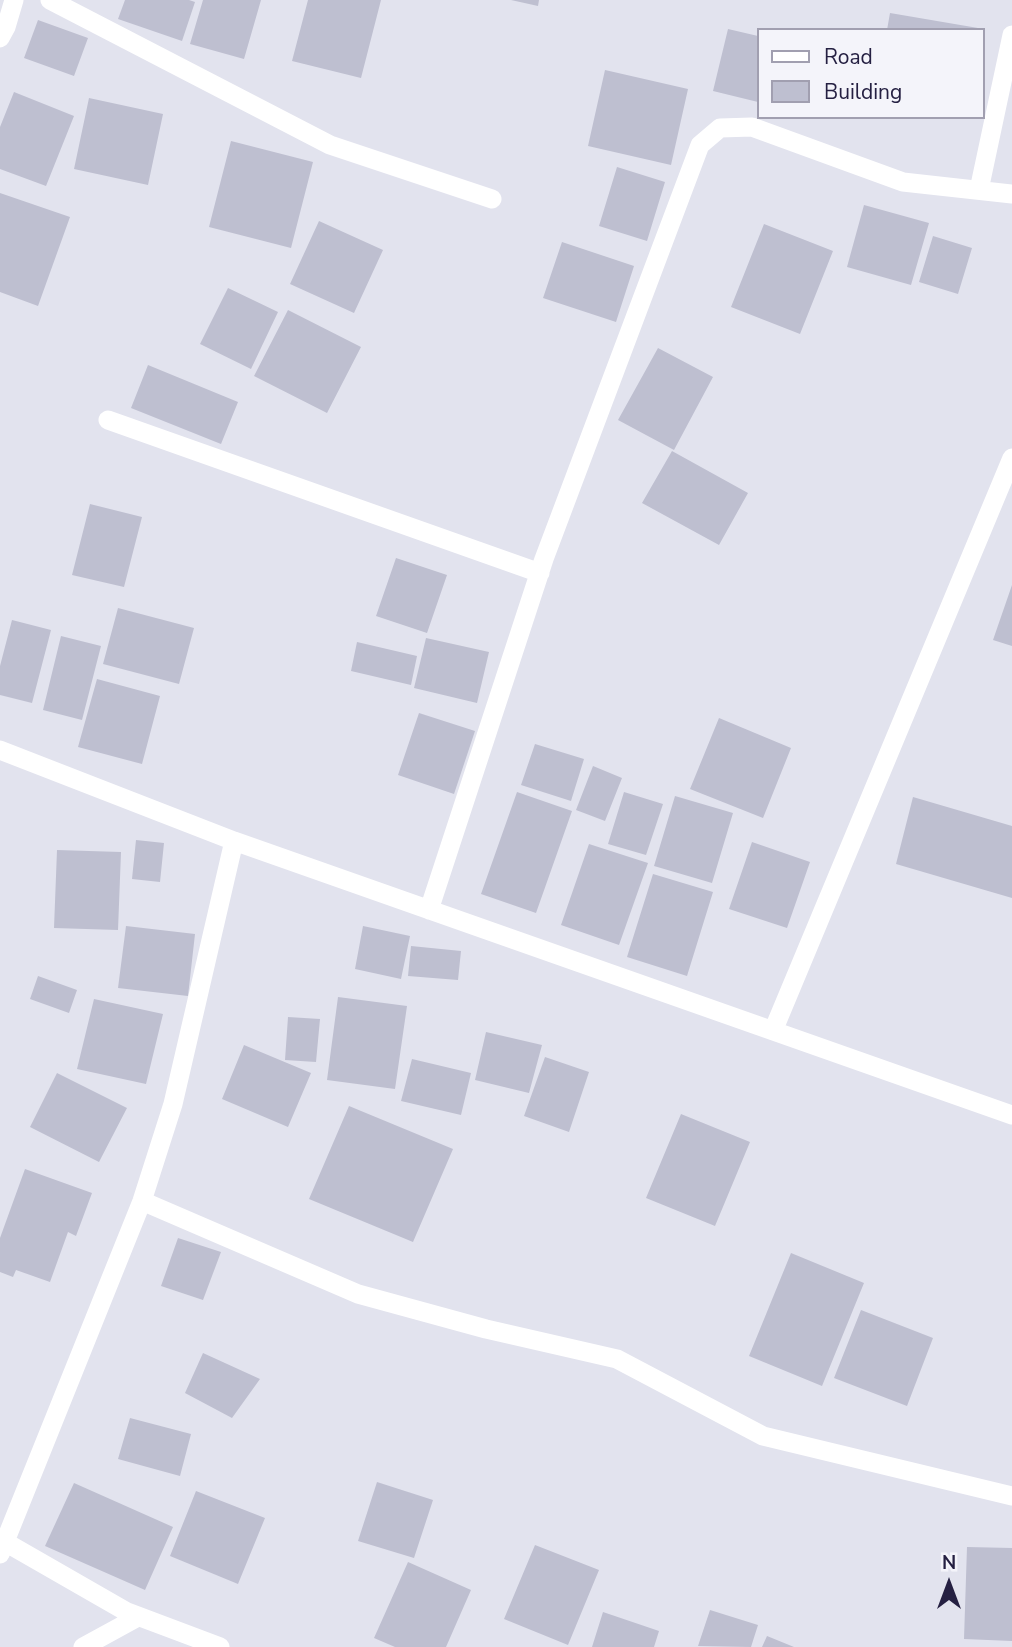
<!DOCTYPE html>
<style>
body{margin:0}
#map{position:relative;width:1012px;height:1647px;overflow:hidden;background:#e2e3ee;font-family:"Nunito Sans",sans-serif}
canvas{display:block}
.legend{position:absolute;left:757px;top:28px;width:228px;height:91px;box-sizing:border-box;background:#f4f4fa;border:2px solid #a19fb0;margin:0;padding:9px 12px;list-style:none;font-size:21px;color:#252042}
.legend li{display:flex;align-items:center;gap:14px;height:35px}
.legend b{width:35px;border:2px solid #a19fb0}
.north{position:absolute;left:914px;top:1549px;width:70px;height:70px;-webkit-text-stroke:5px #f4f4fa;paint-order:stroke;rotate:0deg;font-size:19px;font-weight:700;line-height:28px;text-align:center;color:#252042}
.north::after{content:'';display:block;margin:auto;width:24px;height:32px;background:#252042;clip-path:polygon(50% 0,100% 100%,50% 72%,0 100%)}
</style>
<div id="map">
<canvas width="1012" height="1647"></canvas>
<ul class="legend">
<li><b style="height:9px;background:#fff"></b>Road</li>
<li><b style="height:19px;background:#bebfd0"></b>Building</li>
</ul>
<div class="north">N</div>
</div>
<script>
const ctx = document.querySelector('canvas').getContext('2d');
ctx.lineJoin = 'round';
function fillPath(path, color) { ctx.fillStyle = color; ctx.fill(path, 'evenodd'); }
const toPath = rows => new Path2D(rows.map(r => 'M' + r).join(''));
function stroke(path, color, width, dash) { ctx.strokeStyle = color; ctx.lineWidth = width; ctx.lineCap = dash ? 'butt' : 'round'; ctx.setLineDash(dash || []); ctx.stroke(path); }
const building = toPath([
 [125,0,189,0,195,2,182,41,118,19],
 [203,0,261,0,244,59,190,44],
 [308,0,381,0,361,78,292,61],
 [511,0,539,0,538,6],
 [890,13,978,28,978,30,887,30],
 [38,20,88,38,74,76,24,58],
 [728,29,758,36,758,102,713,91],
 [605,70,688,89,671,165,588,146],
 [14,92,74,116,46,186,0,169,0,127],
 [89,98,163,114,148,185,74,169],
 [231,141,313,162,291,248,209,227],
 [617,167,665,182,647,241,599,226],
 [0,193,70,217,38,306,0,292],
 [864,205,929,223,911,285,847,267],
 [319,221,383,250,354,313,290,284],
 [764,224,833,251,800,334,731,307],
 [933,236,972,248,958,294,919,282],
 [562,242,634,266,616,322,543,298],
 [228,288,278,312,251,369,200,344],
 [288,310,361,347,327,413,254,376],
 [658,348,713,377,674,450,618,420],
 [148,365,238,402,221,444,131,408],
 [672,451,748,493,719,545,642,503],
 [90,504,142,517,124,587,72,575],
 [396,558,447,575,427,633,376,616],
 [1012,585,1012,646,993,640],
 [118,608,194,628,179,684,103,664],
 [12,620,51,630,32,703,0,695,0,666],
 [61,636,101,646,82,720,43,710],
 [426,638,489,652,477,703,414,688],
 [357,642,417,656,411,685,351,671],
 [97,679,160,696,142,764,78,747],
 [419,713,475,731,454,794,398,775],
 [719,718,791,748,763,818,690,789],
 [535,744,584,759,571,801,521,785],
 [593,766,622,778,605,821,576,810],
 [517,792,572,811,536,913,481,894],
 [624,792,663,804,646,855,608,844],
 [675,796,733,813,712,883,654,866],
 [913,797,1012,826,1012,898,896,864],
 [136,840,164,843,160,882,132,879],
 [752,842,810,862,787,928,729,909],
 [589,844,648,863,619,945,561,925],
 [57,850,121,852,118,930,54,928],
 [653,874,713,892,687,976,627,957],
 [126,926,195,934,188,996,118,988],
 [363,926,410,936,401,979,355,969],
 [411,946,461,951,458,980,408,976],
 [38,976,77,990,69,1013,30,999],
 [338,997,407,1006,395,1089,327,1080],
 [94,999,163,1014,146,1084,77,1069],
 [288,1017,320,1019,316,1062,285,1060],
 [486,1032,542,1045,529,1093,475,1080],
 [244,1045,311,1073,288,1127,222,1099],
 [545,1057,589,1072,569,1132,524,1116],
 [412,1059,471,1073,461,1115,401,1101],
 [57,1073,127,1108,99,1162,30,1127],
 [349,1106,453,1149,413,1242,309,1199],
 [681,1114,750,1142,715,1226,646,1198],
 [25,1169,92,1193,76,1236,68,1232,50,1282,16,1270,13,1277,0,1272,0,1238],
 [178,1238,221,1252,203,1300,161,1286],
 [791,1253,864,1283,822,1386,749,1356],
 [861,1310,933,1338,907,1406,834,1378],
 [203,1353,260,1379,232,1418,185,1393],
 [130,1418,191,1434,180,1476,118,1459],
 [377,1482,433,1500,414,1558,358,1541],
 [74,1483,173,1527,145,1590,45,1546],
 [196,1491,265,1518,238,1584,170,1556],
 [535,1545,599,1570,568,1645,504,1619],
 [967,1547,1012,1548,1012,1641,964,1639],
 [408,1562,471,1590,446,1647,395,1647,374,1638],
 [710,1610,758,1625,751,1647,698,1646],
 [603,1612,659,1631,654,1647,592,1647],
 [767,1636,794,1647,762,1647]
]);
const minor = toPath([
 [50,0,330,145,492,199],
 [0,38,6,27,14,0],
 [979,190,1012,35],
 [108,420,540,573],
 [0,750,234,841,1012,1115],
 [429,910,544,559,700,145,720,128,752,127,903,182,1012,194],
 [773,1031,1012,458],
 [142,1201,358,1294,486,1329,617,1359,763,1436,1012,1496],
 [5,1542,127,1612,220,1647],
 [0,1554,142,1201,173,1104,234,841],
 [83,1647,138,1617]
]);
fillPath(building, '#bebfd0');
stroke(minor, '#fff', 19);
</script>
